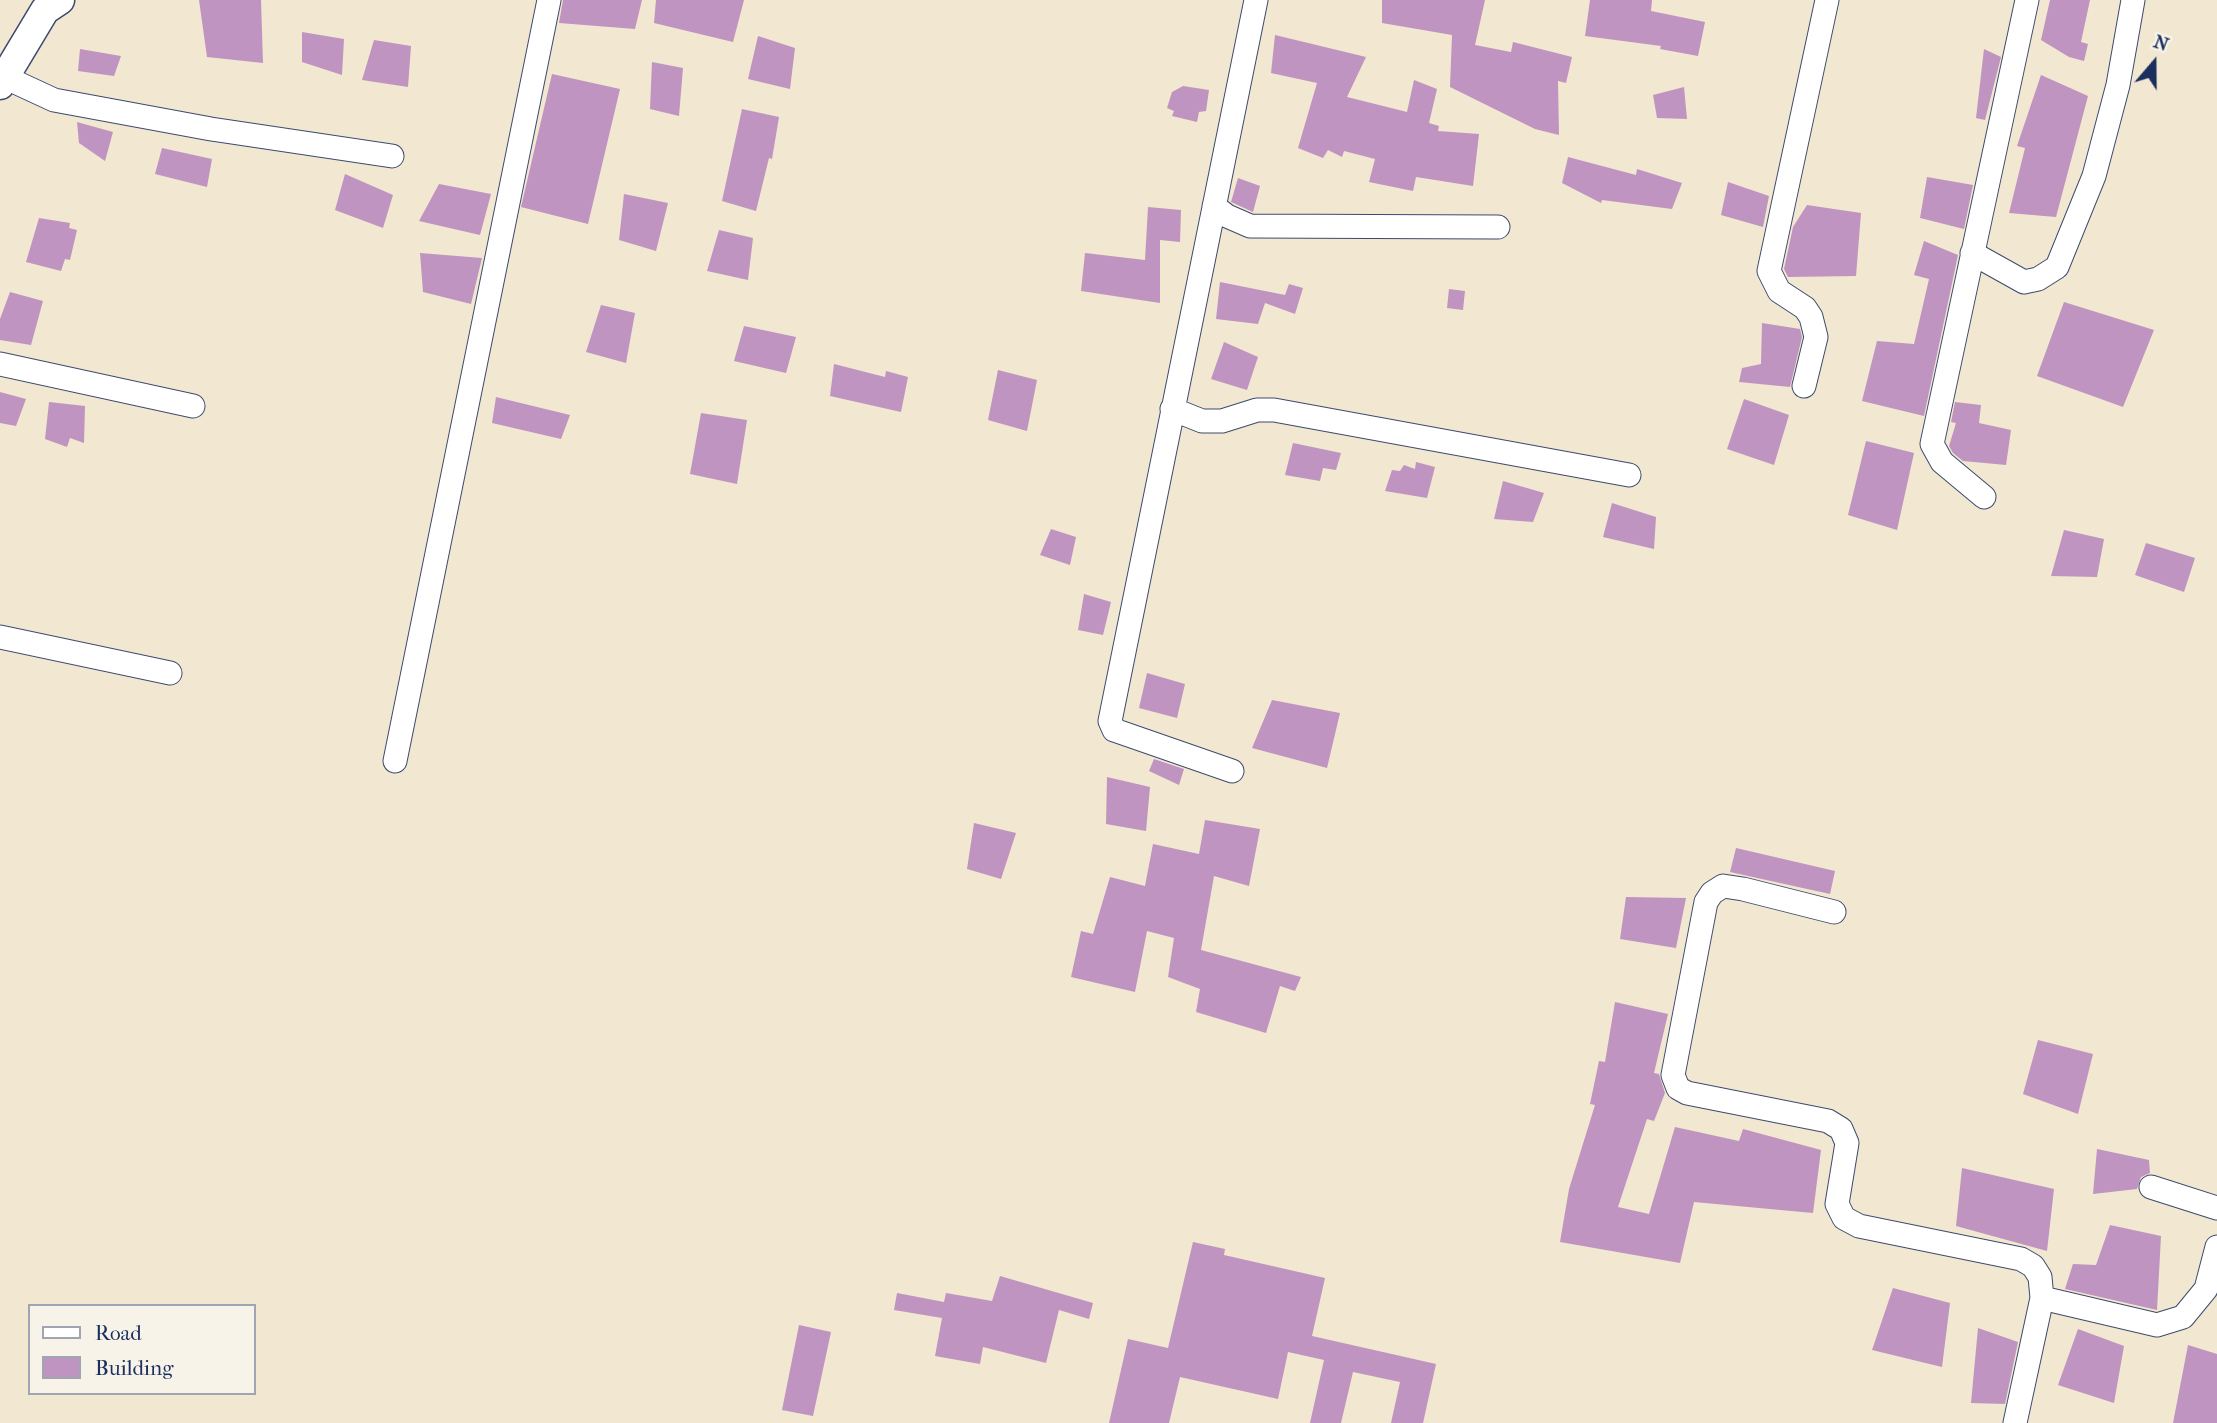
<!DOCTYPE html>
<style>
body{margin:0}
#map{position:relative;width:2217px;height:1423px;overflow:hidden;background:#f2e7d0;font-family:"IM FELL French Canon",serif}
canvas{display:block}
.legend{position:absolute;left:28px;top:1304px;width:228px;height:91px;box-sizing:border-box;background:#f7f3e8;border:2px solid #9fa5b1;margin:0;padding:9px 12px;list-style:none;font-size:21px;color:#1b2f5e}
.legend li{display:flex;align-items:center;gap:14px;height:35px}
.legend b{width:35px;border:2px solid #9fa5b1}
.north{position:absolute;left:2119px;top:28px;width:70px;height:70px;-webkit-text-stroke:5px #f7f3e8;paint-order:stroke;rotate:20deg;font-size:19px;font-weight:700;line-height:28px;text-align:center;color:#1b2f5e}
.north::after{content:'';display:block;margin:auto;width:24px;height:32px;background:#1b2f5e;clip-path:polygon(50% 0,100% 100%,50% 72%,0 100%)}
</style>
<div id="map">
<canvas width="2217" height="1423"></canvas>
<ul class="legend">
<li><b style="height:9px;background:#fff"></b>Road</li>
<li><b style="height:19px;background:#bf94c1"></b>Building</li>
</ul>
<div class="north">N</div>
</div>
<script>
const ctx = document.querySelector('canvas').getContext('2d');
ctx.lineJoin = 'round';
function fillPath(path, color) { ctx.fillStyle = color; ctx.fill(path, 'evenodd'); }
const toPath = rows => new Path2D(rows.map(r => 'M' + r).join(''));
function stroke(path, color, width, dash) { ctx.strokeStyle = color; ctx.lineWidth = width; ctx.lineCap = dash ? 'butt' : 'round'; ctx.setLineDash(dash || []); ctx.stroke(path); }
const building = toPath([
 [199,0,261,0,263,63,207,57],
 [563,0,642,0,635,29,559,23],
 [656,0,744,0,733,42,654,23],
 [1382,0,1485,0,1475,45,1511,52,1513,42,1572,57,1566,83,1558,81,1559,135,1535,129,1450,87,1452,35,1382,23],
 [1590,0,1652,0,1651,11,1705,22,1698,56,1660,49,1661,46,1585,36],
 [2050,0,2090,0,2081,42,2088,44,2084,61,2069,57,2041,40],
 [302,32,344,39,342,75,302,62],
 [1275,35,1366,57,1347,97,1407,112,1414,80,1437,89,1429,123,1439,126,1438,131,1479,134,1473,186,1416,177,1413,191,1369,182,1375,159,1344,151,1342,157,1328,150,1323,158,1298,148,1317,83,1271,73],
 [758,36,795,48,790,89,748,79],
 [374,40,411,46,408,87,362,80],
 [80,49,121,56,114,76,78,71],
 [1984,49,2001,57,1985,120,1976,118],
 [652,62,683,68,679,116,650,109],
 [552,74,620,89,588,224,521,207],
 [2041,75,2088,96,2056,217,2009,213,2025,148,2017,146],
 [1183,86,1209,90,1206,111,1199,112,1197,122,1172,116,1174,111,1167,108,1172,92],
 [1684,87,1687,119,1657,118,1653,95],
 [742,109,779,117,772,159,769,158,756,211,722,201],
 [77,122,113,132,105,161,79,143],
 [162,148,212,159,207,187,155,174],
 [1568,157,1636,175,1637,169,1682,183,1672,209,1602,200,1601,203,1562,183],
 [345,174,393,195,383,228,335,210],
 [1927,177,1973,185,1964,229,1920,218],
 [1238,178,1260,186,1253,212,1231,202],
 [1728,182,1769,196,1763,227,1721,215],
 [439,184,491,194,480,235,419,221],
 [624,194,668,203,656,251,619,240],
 [1807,205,1861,213,1856,276,1788,277,1784,269,1793,227],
 [1148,207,1181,210,1180,242,1160,240,1160,303,1081,291,1085,253,1145,260],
 [39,218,70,223,69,228,77,230,70,260,65,259,61,271,26,262],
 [719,230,753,238,748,280,707,271],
 [1924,241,1958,255,1924,416,1862,401,1877,341,1914,344,1929,279,1914,275],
 [420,253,482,258,471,304,423,292],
 [1220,282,1285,295,1289,284,1303,288,1295,314,1265,303,1258,324,1216,319],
 [1449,289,1465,291,1463,310,1447,308],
 [10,292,43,301,31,345,0,340,0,319],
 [2064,302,2154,330,2123,407,2037,376],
 [601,305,635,313,626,363,586,352],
 [1762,323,1800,329,1802,337,1790,387,1739,382,1742,368,1761,364],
 [744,326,796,337,786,373,734,361],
 [1224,342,1258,357,1247,390,1211,379],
 [834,364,885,377,886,371,908,377,901,412,830,396],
 [998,370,1037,380,1027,431,988,420],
 [0,392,26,399,16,426,0,423],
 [496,397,570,415,561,439,492,423],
 [1744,399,1789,415,1774,465,1727,449],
 [49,402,85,406,84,443,70,438,67,447,45,439],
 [1955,402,1981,405,1979,423,2011,430,2006,465,1963,461,1953,453,1949,446,1956,423,1951,422],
 [701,413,747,420,737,484,690,474],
 [1866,441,1914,453,1897,530,1848,515],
 [1293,443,1341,453,1336,470,1323,468,1320,481,1285,475],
 [1416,462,1435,467,1427,498,1385,491,1392,470,1400,471,1404,465,1415,469],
 [1503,481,1544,493,1533,522,1494,519],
 [1612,503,1656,517,1654,549,1603,537],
 [1051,529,1076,537,1070,565,1040,555],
 [2064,530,2104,539,2097,577,2051,576],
 [2146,543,2195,558,2184,592,2135,575],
 [1084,594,1111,602,1103,635,1078,630],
 [1147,673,1185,684,1177,718,1139,708],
 [1272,700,1340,713,1327,768,1252,748],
 [1154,759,1184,769,1179,785,1149,771],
 [1107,777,1150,787,1146,831,1106,824],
 [1205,820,1260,829,1249,886,1214,876,1201,950,1301,977,1295,991,1280,986,1266,1033,1196,1012,1200,989,1168,977,1174,938,1147,931,1135,992,1071,977,1081,931,1093,934,1110,877,1145,886,1153,844,1199,854],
 [974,823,1016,833,1001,879,967,869],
 [1736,848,1835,871,1830,894,1730,872],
 [1626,897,1686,898,1676,948,1620,939],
 [1615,1002,1668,1014,1654,1073,1659,1074,1665,1093,1654,1121,1647,1119,1618,1207,1649,1214,1675,1127,1739,1141,1743,1129,1821,1150,1813,1213,1694,1202,1680,1263,1560,1242,1569,1189,1595,1105,1590,1104,1599,1061,1605,1062],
 [2038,1040,2093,1054,2078,1114,2023,1094],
 [2097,1149,2149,1160,2150,1173,2141,1177,2137,1189,2093,1194],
 [1962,1168,2054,1189,2047,1251,1956,1226],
 [2110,1225,2161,1236,2157,1310,2065,1289,2073,1264,2096,1265],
 [1193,1242,1225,1249,1224,1255,1325,1278,1312,1336,1436,1364,1423,1423,1391,1423,1400,1382,1353,1372,1341,1423,1310,1423,1324,1360,1288,1352,1278,1399,1180,1377,1169,1423,1109,1423,1128,1339,1168,1348],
 [1000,1276,1093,1303,1089,1319,1059,1310,1046,1363,983,1347,980,1364,935,1356,942,1318,894,1310,897,1293,944,1302,946,1293,992,1301],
 [1893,1288,1950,1303,1942,1367,1872,1350],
 [799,1325,831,1332,813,1416,782,1410],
 [1978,1328,2018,1342,2005,1404,1971,1403],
 [2078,1329,2124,1346,2114,1403,2058,1385],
 [2188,1345,2217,1354,2217,1423,2173,1423]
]);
const minor = toPath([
 [0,75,54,100,211,129,392,156],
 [1214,206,1227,216,1250,226,1498,227],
 [1972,253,2024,282,2038,279,2057,267,2094,176,2118,85,2133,0],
 [0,364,193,406],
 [1804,386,1816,337,1811,317,1805,308,1779,291,1769,271,1827,0],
 [1172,409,1202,421,1222,421,1257,410,1274,410,1629,475],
 [1984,497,1942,462,1932,444,2027,0],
 [0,637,170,673],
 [395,761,549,0],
 [1232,771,1114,730,1110,721,1256,0],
 [1834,912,1743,889,1723,886,1712,893,1706,902,1673,1075,1678,1088,1687,1093,1828,1121,1841,1129,1847,1143,1837,1204,1844,1218,1859,1226,2021,1259,2033,1266,2040,1277,2042,1298,2015,1423],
 [2151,1187,2217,1208],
 [2042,1298,2157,1325,2183,1317,2206,1289,2217,1247]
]);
const tertiary = toPath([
 [0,85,45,10,60,0]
]);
fillPath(building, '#bf94c1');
stroke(minor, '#3b4b6f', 25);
stroke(tertiary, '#3b4b6f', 31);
stroke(minor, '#fff', 23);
stroke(tertiary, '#fff', 28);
</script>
